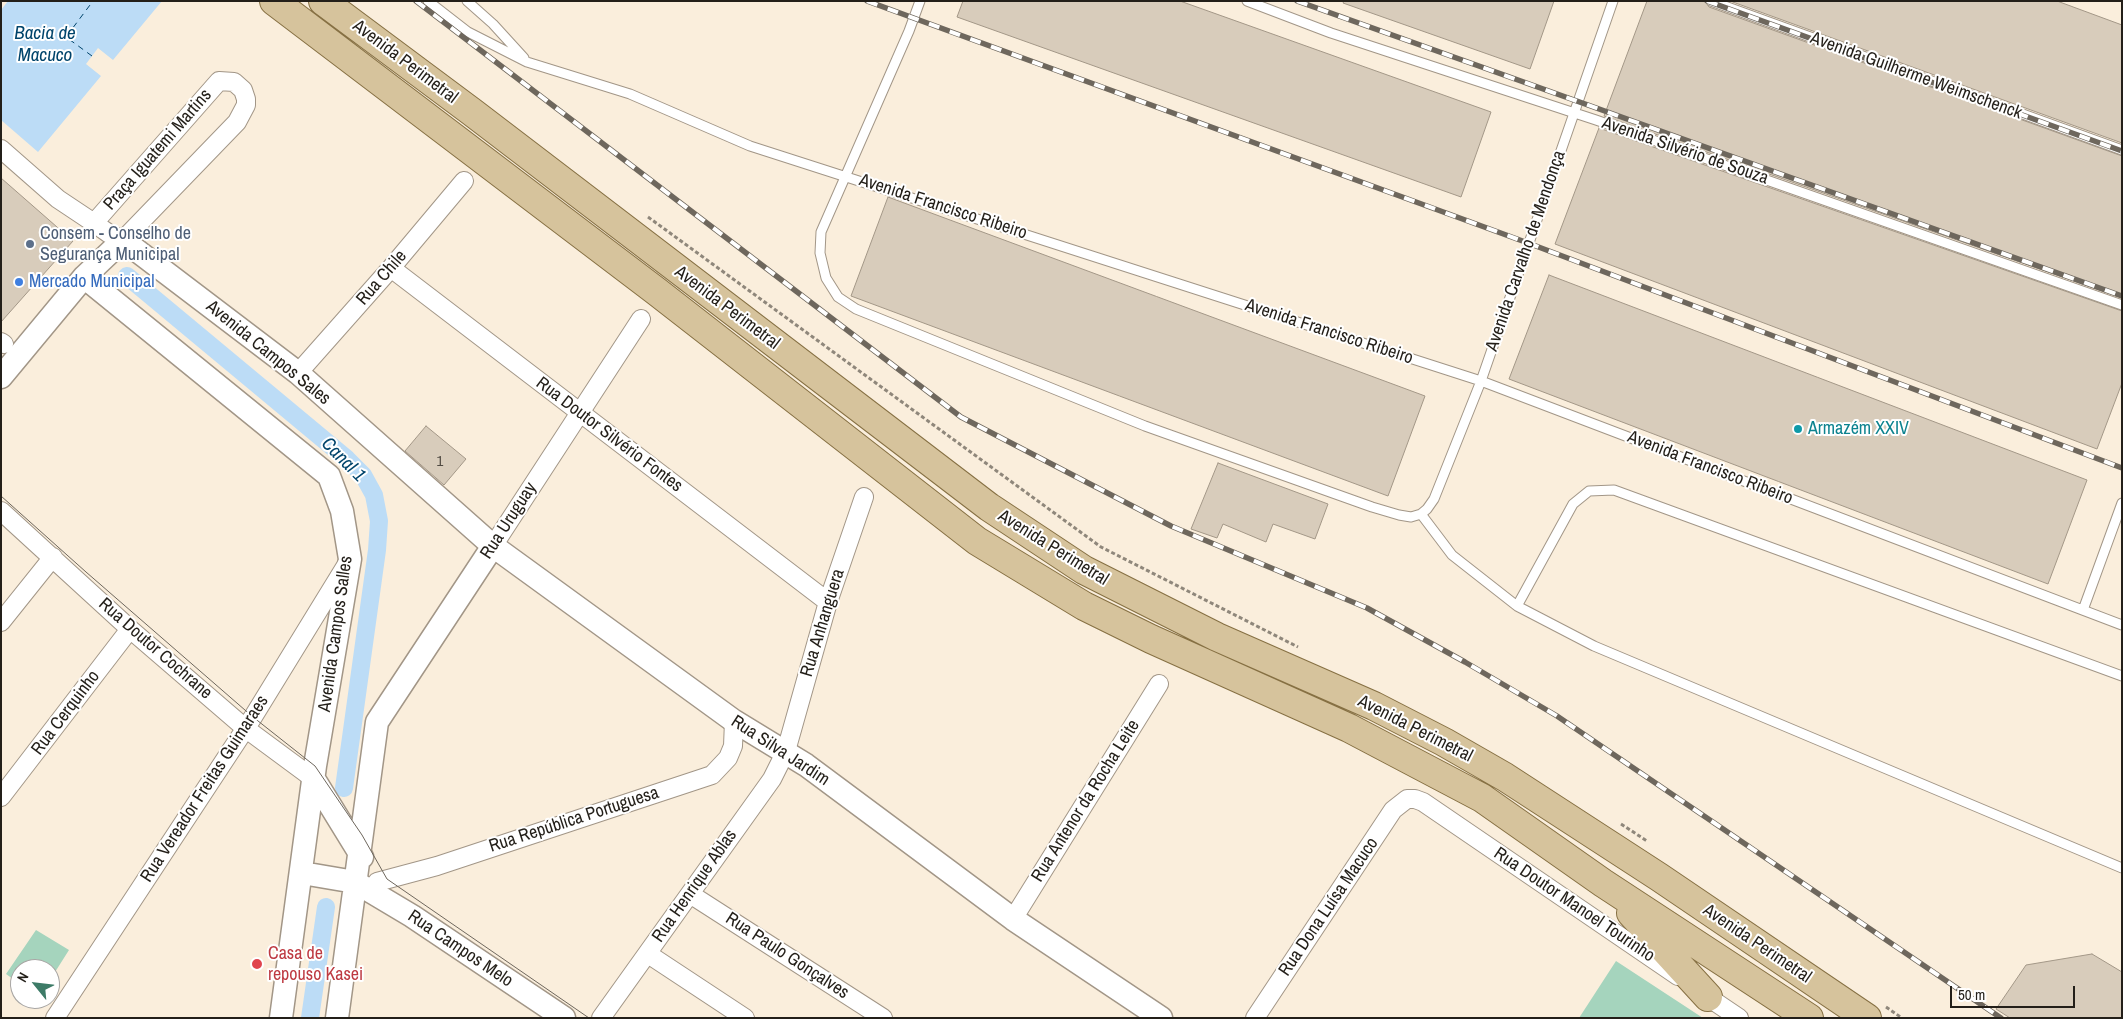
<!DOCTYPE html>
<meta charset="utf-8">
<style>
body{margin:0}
#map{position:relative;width:2123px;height:1019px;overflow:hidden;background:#faeedc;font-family:"Archivo Narrow",sans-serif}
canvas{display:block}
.frame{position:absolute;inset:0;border:2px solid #231f19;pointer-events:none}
.north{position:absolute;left:10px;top:959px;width:50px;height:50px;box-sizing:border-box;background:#fff;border:1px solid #a7a5a3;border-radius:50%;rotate:299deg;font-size:14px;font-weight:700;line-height:20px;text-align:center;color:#231f19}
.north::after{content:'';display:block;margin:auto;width:18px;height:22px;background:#3d7b67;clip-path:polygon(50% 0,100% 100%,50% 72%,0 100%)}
.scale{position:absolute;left:1950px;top:986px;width:125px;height:22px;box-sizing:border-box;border:2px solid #231f19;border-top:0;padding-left:6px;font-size:15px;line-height:18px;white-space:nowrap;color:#231f19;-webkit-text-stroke:4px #fff;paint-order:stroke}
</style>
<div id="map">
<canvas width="2123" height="1019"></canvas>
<div class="frame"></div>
<div class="north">N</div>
<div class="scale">50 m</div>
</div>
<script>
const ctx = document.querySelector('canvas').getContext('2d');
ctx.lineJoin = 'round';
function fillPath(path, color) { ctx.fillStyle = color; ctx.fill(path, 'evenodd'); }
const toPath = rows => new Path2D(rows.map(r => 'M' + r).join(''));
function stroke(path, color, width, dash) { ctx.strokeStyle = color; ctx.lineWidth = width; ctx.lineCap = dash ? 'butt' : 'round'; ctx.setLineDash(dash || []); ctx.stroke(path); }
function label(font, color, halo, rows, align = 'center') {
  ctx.font = font + ' "Archivo Narrow",sans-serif'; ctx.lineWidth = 4; ctx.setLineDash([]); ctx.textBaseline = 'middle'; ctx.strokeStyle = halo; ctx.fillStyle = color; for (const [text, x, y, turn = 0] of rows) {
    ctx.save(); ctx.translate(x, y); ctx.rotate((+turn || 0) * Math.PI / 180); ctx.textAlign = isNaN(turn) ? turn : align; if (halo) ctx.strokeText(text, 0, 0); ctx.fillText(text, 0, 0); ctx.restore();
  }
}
const green = toPath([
 [36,930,69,950,50,980,50,969,20,969,20,984,6,974],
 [1616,961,1703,1018,1579,1018]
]);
const water = toPath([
 [8,1,162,1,113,60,98,48,86,64,101,76,38,152,1,120,1,10]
]);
const canal = toPath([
 [127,276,347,459,363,475,374,495,379,521,377,550,344,788],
 [310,1018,326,907]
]);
const ferry = toPath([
 [92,56,66,37,93,1]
]);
const building = toPath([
 [963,1,1180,1,1491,112,1461,197,957,17,963,1],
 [1344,1,1554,1,1530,69,1343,3,1344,1],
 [1647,1,1705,1,1709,7,2122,156,2122,298,1604,116,1647,1],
 [1730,1,2057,1,2122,25,2122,143,1730,1],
 [1599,128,2122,311,2122,383,2097,449,1555,244,1599,128],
 [1,178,73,241,1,322,1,178],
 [888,197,1425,396,1388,496,851,296,888,197],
 [1549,275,2087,480,2048,584,1509,379,1549,275],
 [426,426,466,459,444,485,405,451,426,426],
 [1218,463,1328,504,1315,539,1273,524,1266,542,1223,524,1217,538,1191,529,1218,463],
 [2092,954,2122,972,2122,1018,2010,1018,1996,1009,2026,965,2092,954]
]);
const path = toPath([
 [648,217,1101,547,1298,647],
 [1621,824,1647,841],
 [1886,1007,1902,1018]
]);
const service = toPath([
 [428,1,468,32,527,62,630,94,750,146,1481,381,2122,625],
 [467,1,493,24,524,58],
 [920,1,909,31,821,232,820,253,826,278,838,297,856,309,1145,426,1372,507,1399,515,1411,517,1421,514,1427,509,1434,499,1481,381,1613,1],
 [1247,1,1331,33,1596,120,2122,305],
 [1711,1,2122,150],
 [1421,514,1452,555,1517,606,1594,646,2122,868],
 [1517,606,1573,504,1589,491,1614,490,2122,676],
 [2083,610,2122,503]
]);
const minor = toPath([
 [1,149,58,199,94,223,219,81,234,82,243,90,246,99,246,105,237,122,123,240,108,233,94,223],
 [391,268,828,602],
 [1,342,4,344],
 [298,373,391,268,464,181],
 [1,511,130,629,245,728,314,779],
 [493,546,641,319],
 [1,622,53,557],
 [1,797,130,629],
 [377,882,437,866,712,775,728,758,733,746,734,721],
 [690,894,883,1018],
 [1013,919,1159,684],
 [648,954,745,1018],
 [1699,991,1739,1018],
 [55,1018,253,717,347,564],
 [601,1018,772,779,786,751,828,602,864,497],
 [1255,1018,1393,810,1407,799,1415,799,1423,802,1678,976]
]);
const tertiary = toPath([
 [84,277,329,476,342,511,350,559,315,766,281,1018],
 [1,377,84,277,123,240,298,373,493,546,734,721,806,765,1013,919,1161,1018],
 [314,779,362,857],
 [302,873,355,882,412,916,564,1018],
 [337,1018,377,722,493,546]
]);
const primary = toPath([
 [274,1,656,291,977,541,1084,606,1151,639,1349,728,1482,798,1603,883,1809,1018],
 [323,1,472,112,989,507,1084,570,1217,637,1374,706,1444,742,1505,777,1659,877,1867,1018],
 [1631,913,1708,997]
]);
const tram = toPath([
 [1,496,86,572,253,717,315,766,362,835,387,879,589,1018]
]);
const rail = toPath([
 [416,1,961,417,1171,526,1367,608,1465,662,1557,716,2001,1018],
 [867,1,1528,243,2122,468],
 [1297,1,2122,296],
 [1707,1,2122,151]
]);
const markers = [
 [30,244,5,"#5c6f8a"],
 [19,282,5,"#3f7fe0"],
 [1798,429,5,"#0f9aa8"],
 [257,964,6,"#e0444e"]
];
const numberNames = [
 ["1",440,462]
];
const streetNames = [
 ["Avenida Perimetral",405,62,37],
 ["Avenida Guilherme Weimschenck",1916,76,20],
 ["Praça Iguatemi Martins",158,150,-49],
 ["Avenida Silvério de Souza",1685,151,19],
 ["Avenida Francisco Ribeiro",943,207,18],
 ["Avenida Carvalho de Mendonça",1526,251,-71],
 ["Rua Chile",382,278,-49],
 ["Avenida Perimetral",727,308,37],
 ["Avenida Francisco Ribeiro",1329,332,18],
 ["Avenida Campos Sales",268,353,39],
 ["Rua Doutor Silvério Fontes",609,435,37],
 ["Avenida Francisco Ribeiro",1710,468,21],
 ["Rua Uruguay",509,521,-57],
 ["Avenida Perimetral",1053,548,32],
 ["Rua Anhanguera",823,623,-73],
 ["Avenida Campos Salles",336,634,-82],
 ["Rua Doutor Cochrane",155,649,41],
 ["Rua Cerquinho",66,713,-53],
 ["Avenida Perimetral",1415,729,27],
 ["Rua Silva Jardim",780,751,33],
 ["Rua Vereador Freitas Guimaraes",205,789,-57],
 ["Rua Antenor da Rocha Leite",1086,801,-58],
 ["Rua República Portuguesa",574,820,-18],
 ["Rua Henrique Ablas",695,886,-55],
 ["Rua Doutor Manoel Tourinho",1574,905,34],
 ["Rua Dona Luísa Macuco",1329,907,-56],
 ["Avenida Perimetral",1757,944,34],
 ["Rua Campos Melo",460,949,34],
 ["Rua Paulo Gonçalves",787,956,33]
];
const serviceNames = [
 ["Consem - Conselho de",40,234],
 ["Segurança Municipal",40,255]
];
const shopNames = [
 ["Mercado Municipal",29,282]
];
const cultureNames = [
 ["Armazém XXIV",1808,429]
];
const healthNames = [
 ["Casa de",268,954],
 ["repouso Kasei",268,975]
];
const waterNames = [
 ["Bacia de",45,34],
 ["Macuco",45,56],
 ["Canal 1",343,460,45]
];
fillPath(green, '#a5d4bd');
fillPath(water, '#bcdcf6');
stroke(canal, '#bcdcf6', 18);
stroke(ferry, '#00446b', 1, [6, 5]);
fillPath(building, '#d8ccbb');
stroke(building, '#a39787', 1);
stroke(service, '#a29687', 11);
stroke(minor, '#a29687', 20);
stroke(tertiary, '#a29687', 25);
stroke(primary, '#867043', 30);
stroke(path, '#8f877b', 3, [4, 2.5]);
stroke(service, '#fff', 9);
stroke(minor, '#fff', 18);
stroke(tertiary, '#fff', 22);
stroke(primary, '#d6c39c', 28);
stroke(tram, '#6e675d', 1);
stroke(rail, '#6e675d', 5.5);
stroke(rail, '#fff', 4, [11]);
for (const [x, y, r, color] of markers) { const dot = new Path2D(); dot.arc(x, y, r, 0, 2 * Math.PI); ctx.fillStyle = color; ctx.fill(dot); stroke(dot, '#fff', 2); }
label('15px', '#504a42', null, numberNames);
label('18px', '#231f19', '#fff', streetNames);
label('18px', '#4e5e75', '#fff', serviceNames, 'left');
label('18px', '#366cbe', '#fff', shopNames, 'left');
label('18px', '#0d838f', '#fff', cultureNames, 'left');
label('18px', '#be3a42', '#fff', healthNames, 'left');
label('italic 19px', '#00446b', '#fff', waterNames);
</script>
